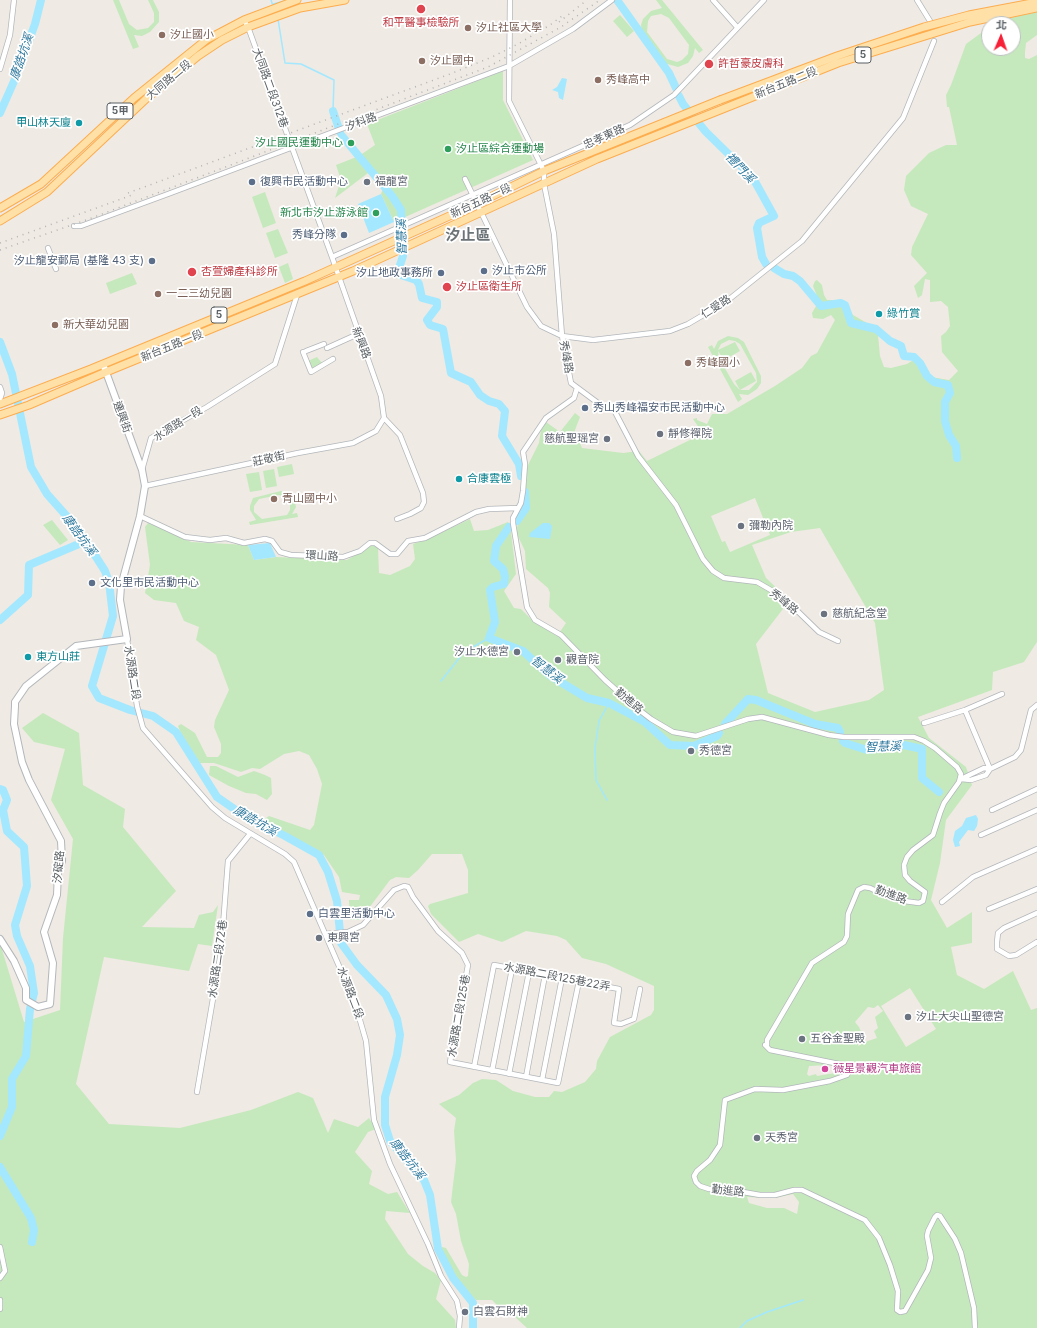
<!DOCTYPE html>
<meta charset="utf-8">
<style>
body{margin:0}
#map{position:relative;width:1037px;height:1328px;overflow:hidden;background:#efeae3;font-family:Inter,"Noto Sans TC",sans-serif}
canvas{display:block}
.north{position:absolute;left:981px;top:16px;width:40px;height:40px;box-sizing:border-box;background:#fff;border:1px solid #bdc0c1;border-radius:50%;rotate:2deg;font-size:11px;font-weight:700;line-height:16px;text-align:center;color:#5b6165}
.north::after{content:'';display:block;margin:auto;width:14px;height:18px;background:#f72037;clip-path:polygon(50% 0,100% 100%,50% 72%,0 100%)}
</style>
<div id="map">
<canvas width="1037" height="1328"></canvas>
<div class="north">北</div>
</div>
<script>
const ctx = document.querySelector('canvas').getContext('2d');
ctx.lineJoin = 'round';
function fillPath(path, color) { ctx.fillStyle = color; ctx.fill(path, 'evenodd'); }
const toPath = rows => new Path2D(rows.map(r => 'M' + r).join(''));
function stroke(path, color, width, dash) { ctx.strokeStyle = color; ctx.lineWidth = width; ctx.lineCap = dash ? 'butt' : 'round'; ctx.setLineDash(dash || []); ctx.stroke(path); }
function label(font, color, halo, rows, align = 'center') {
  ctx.font = font + ' Inter,"Noto Sans TC",sans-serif'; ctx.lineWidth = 3.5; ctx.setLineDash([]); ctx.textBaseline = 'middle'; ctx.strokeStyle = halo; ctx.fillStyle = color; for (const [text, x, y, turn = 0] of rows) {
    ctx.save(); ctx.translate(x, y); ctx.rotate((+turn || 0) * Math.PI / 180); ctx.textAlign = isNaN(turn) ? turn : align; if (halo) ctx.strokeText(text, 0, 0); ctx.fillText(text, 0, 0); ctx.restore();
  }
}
const green = toPath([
 [113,0,119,0,129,24,137,30,148,28,154,22,154,13,148,0,153,0,159,12,159,22,150,32,142,36,134,35,139,47,133,49],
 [656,0,662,0,703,50,699,53,695,48,693,56,688,63,678,67,664,63,642,35,641,25,643,19,651,11,662,8],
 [661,14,669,18,689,45,688,54,682,60,677,62,667,59,647,32,648,21,651,16],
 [1037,12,1037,35,1026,43,1025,52,1025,58,1029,59,1037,55,1037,642,1024,662,993,672,992,690,918,717,929,738,966,767,972,785,946,820,940,863,931,900,947,928,972,912,972,943,951,947,957,975,984,989,1013,971,1031,1010,1037,1008,1037,1328,527,1328,514,1316,507,1315,492,1300,476,1300,470,1295,455,1278,440,1250,442,1247,446,1248,462,1275,466,1277,468,1276,469,1264,461,1241,456,1214,451,1202,456,1160,454,1131,456,1118,439,1104,459,1095,473,1083,482,1079,496,1080,513,1091,535,1097,549,1097,554,1091,562,1092,585,1082,596,1069,597,1061,610,1037,651,1015,654,1010,654,986,606,964,582,958,566,940,557,936,526,931,502,942,478,934,459,942,431,914,428,906,430,904,468,893,468,870,462,854,432,854,418,870,409,878,396,877,390,880,360,920,350,920,349,900,359,900,360,895,342,892,339,877,324,855,263,820,269,816,310,830,314,825,322,784,317,769,309,755,299,751,284,754,260,769,252,768,241,772,214,763,200,763,182,736,178,726,181,724,195,733,207,757,218,757,221,753,221,744,214,727,215,720,229,690,216,655,196,640,199,627,184,621,176,603,154,600,145,593,150,565,145,527,148,523,153,524,191,542,248,545,254,560,276,557,347,560,372,545,378,548,379,573,390,575,410,566,415,559,413,544,428,539,470,519,474,531,488,530,508,522,511,532,516,574,504,591,514,608,521,609,532,620,557,636,566,623,549,607,550,593,548,588,526,569,525,551,516,532,520,515,525,505,527,467,539,443,541,430,546,422,560,432,575,413,580,417,575,430,575,437,578,439,582,448,623,453,639,451,647,461,694,438,691,432,699,428,693,419,697,418,697,420,707,424,712,414,727,414,775,386,802,368,811,356,817,353,835,320,831,315,823,319,813,318,812,313,819,301,813,286,815,281,817,280,822,285,824,295,827,300,842,300,847,304,853,315,867,323,878,335,880,356,884,367,891,368,907,364,918,357,931,377,949,380,958,371,942,352,941,336,946,332,950,326,948,307,941,301,930,302,930,280,925,279,922,295,918,298,914,286,927,273,911,255,912,247,928,214,911,206,904,190,906,176,929,153,946,145,957,145,949,107,947,107,946,95,951,85,966,44,981,33,984,27,990,22],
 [989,24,1013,24,1013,48,989,48],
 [755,498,770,535,730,552,725,541,722,542,711,516],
 [820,528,875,623,884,690,869,700,815,712,768,693,756,644,786,605,784,595,766,578,752,545,791,532],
 [910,988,936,1029,906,1047,881,1006],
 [878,1005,883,1011,875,1017,878,1028,874,1031,877,1038,865,1042,858,1046,858,1041,863,1036,859,1027,855,1022,868,1007,874,1008],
 [828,1065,841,1067,841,1072,817,1076,816,1074,809,1076,807,1074,809,1066],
 [793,1194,799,1202,797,1214,784,1208,767,1208,749,1203,747,1197,775,1198],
 [620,15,634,31,627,37,613,21],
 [503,71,503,100,533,160,394,222,381,194,383,189,368,173,335,198,341,180,336,165,359,156,375,145,367,124],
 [265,192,276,223,263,228,252,197],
 [278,229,288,253,275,258,266,233],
 [288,263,293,279,285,283,279,267],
 [132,273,137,284,110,294,106,283],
 [728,336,738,338,744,342,761,376,761,383,757,389,748,395,739,394,742,399,738,402,708,347,712,345,714,349,718,341],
 [729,340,735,341,740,344,756,373,757,382,749,390,740,390,756,381,751,372,735,381,740,390,734,384,719,358,718,351,724,360,740,351,735,342,718,350,721,344],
 [317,357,322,363,312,370,308,361],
 [292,464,294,474,279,477,277,467],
 [274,469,277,486,266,488,263,471],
 [259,472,262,490,250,492,246,474],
 [281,491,291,496,294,499,296,507,292,514,297,513,298,517,250,525,249,522,256,520,250,510,250,506,253,498],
 [279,495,285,497,290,501,290,510,287,515,262,519,254,512,254,506,259,499],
 [52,520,68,540,60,545,43,525],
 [43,713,79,733,83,785,125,809,123,827,176,891,142,927,194,928,199,915,213,912,218,905,212,946,198,944,189,971,104,957,76,1084,109,1124,180,1128,251,1110,298,1092,313,1098,328,1133,334,1119,358,1127,369,1118,376,1129,368,1132,355,1152,372,1171,369,1184,388,1194,397,1192,410,1213,386,1211,385,1219,408,1254,423,1266,435,1273,441,1280,436,1299,455,1320,456,1328,0,1328,0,943,24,1022,60,1010,63,938,73,839,51,800,65,749,34,742,22,728],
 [210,766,216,766,238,777,254,771,265,775,271,778,272,794,267,800,256,794,246,793,229,786,209,775]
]);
const water = toPath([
 [562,78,567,79,563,100,559,98,558,92,552,90,557,87],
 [381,194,394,222,369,233,358,204],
 [543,523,549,523,552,526,550,539,529,537,530,533],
 [270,543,276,557,254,560,248,545],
 [976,815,978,819,977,826,974,831,968,830,959,842,960,846,955,847,953,840,955,831,962,826,966,818]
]);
const stream = toPath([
 [271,0,273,6],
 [273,4,285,1],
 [278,19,285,63,301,64,334,80,333,111],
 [441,681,464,652,489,638],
 [607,800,596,780,595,748,599,721,609,703],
 [740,1328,747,1321,767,1312,803,1300]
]);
const river = toPath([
 [617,0,669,73,676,88],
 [679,96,683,104,706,132,753,178,774,216,759,223,757,228,762,257,766,264],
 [333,111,340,132],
 [0,113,15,79,35,24,41,0],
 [342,136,392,196,401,210,403,256,398,271,398,274,416,280,419,284,422,298,437,302,437,307,427,320,430,325,443,329,451,373,471,382,480,395,489,401,499,404,505,411,502,436,519,464,521,476],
 [774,268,784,274,793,276,800,281,821,306,841,303,845,305,851,323,876,329,890,341,901,346,904,356,914,357,920,363,927,376,934,382,948,385,950,393,945,402,945,421,949,435,956,446,957,458],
 [0,342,12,374,31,467,47,494,71,521,86,541,105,571,109,582,113,616,92,686,99,698,130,710,153,716,176,732,217,797,243,815,285,836,319,855,328,872,337,901,341,943,357,965,386,995,397,1019,400,1035,397,1055,385,1097,385,1125,390,1141,424,1180,430,1195,438,1249,453,1278,473,1303,473,1328],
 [517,521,526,508,525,492],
 [509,527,496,546,494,561,503,569,505,577,504,584,493,587,490,590,495,622,489,638,523,651,549,675,587,698,609,703,645,722,670,745,694,746,717,736,719,733],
 [0,620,28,595,29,565,86,541],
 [725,724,748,699,756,700,815,724,838,728,840,732],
 [843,741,845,743,867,750,904,745,922,749,922,778,939,792],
 [0,789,3,790,7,800,3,810,7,831,24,847,27,886,15,925,17,936,30,966,34,993,30,1009,26,1056,12,1079,12,1107,0,1136],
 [0,1167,31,1218,34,1230,32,1242]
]);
const minor = toPath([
 [510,0,509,101,544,171,544,184,554,234,562,336,571,383,602,406,614,410,638,456,676,505,703,559,713,571,724,578,757,582,783,597,819,632,838,641],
 [713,0,737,27],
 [917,0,930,21],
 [244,20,248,27,332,257,381,396,384,418,400,435,423,493,424,502,421,508,410,514,397,519],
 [0,69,10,35,14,0],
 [465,179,527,307,541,326,562,336,593,340,670,331,688,324,727,301,802,241,903,118,934,41],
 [74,226,81,226,168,194,509,66,573,29,612,0],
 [48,248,56,269],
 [332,257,630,125,674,95,764,0],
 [327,348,358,334],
 [306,351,324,344],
 [303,352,311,372,333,359],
 [0,387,2,393,0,399],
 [577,388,574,398,546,418,523,452,525,464,523,491,521,503,513,518,513,523,527,607,535,620,561,635,605,680,634,706,651,719,673,732,696,736,748,719,762,717,829,735,844,737,914,737,924,741,935,748,957,767,961,774,959,782,944,803,940,813,933,835,913,850,907,857,904,865,905,875,910,881,925,892,923,901,919,903,904,901,891,898,870,888,864,887,858,890,848,914,847,936,844,942,812,963,767,1040,767,1045,765,1045,770,1050,849,1066,850,1070,847,1075,830,1081,783,1090,755,1089,725,1100,720,1145,710,1160,697,1171,694,1176,696,1182,700,1186,709,1189,726,1189,760,1195,775,1195,794,1190,802,1190,865,1220,879,1238,890,1265,898,1291,897,1310,900,1312,905,1311,928,1270,931,1258,927,1236,928,1231,935,1217,937,1215,940,1216,955,1239,961,1253,974,1308,975,1328],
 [142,470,151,438,207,407,275,364,297,295],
 [145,486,298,453,353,443,376,431,384,418],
 [140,516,185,537,210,540,226,538,244,543,265,539,272,541,280,552,291,555,343,557,360,551,370,543,375,543,390,554,397,554,408,541,425,538,476,512,489,509,518,508],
 [127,639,137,706,143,728,212,807,225,818,285,854,294,862,355,1003,366,1041,374,1120,390,1164,428,1244,441,1276,457,1301,460,1316,459,1328],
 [965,710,990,769],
 [924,723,965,710,1002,694],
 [961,779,971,780,986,775,990,769,1015,757,1021,750,1031,710,1037,705],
 [961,779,984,768,990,769],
 [992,810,1037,789],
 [981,835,1037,810],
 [942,902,973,877,1037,849],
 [989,909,1037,889],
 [1037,913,1004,928,998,933,997,942,997,949,1009,956,1016,955,1037,942],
 [325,934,348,932,363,925,394,890,404,886,408,887,413,897,438,931,462,953,468,965,450,1062,558,1083,579,981],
 [474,1067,494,965,619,989,614,1023,621,1024,634,1019,640,989],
 [492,1071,512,969],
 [509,1074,529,972],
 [526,1077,545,975],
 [542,1080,562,978],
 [197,1092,221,952,228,861,250,834],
 [0,1247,5,1271,0,1278],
 [0,1300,0,1309]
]);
const tertiary = toPath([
 [0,939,14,961,26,988,26,1000,38,1007,50,1004,53,963,44,932,57,895,58,873,62,861,61,841,29,780,22,762,14,724,15,706,15,702,26,686,76,646,127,639,120,600,121,586,140,516,145,486,142,470,103,364]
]);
const primary = toPath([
 [0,208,41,184,134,98,206,40,244,20,297,0],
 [0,221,47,192,147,98,198,56,222,40,248,27,300,8,345,0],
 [0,404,91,369,305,281,476,204,544,171,720,100],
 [0,415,29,405,106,372,353,271,597,159,695,120]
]);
const rail = toPath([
 [559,22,587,0],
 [128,193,450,74,492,57,518,44,550,25,562,16],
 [0,243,135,194],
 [0,250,89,219,488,67,561,27,600,0]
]);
const primaryBridge = toPath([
 [720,100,837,56,924,27,969,15,1037,2],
 [695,120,838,63,970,22,1037,8]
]);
const markers = [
 [421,9,5,"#e0444e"],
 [468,28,4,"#8d6e63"],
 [162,35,4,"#8d6e63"],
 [422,61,4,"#8d6e63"],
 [709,64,5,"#e0444e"],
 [598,80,4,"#8d6e63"],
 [79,123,4,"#0f9aa8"],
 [351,143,4,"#2e9e5b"],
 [448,149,4,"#2e9e5b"],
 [252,182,4,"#5c6f8a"],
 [367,182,4,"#6b7280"],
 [376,213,4,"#2e9e5b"],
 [344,235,4,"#5c6f8a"],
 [152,261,4,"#5c6f8a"],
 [484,271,4,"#5c6f8a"],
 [192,272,5,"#e0444e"],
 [441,273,4,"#5c6f8a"],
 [447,287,5,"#e0444e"],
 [158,294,4,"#8d6e63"],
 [879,314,4,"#0f9aa8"],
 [55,325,4,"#8d6e63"],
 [688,363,4,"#8d6e63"],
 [585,408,4,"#5c6f8a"],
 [660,434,4,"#6b7280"],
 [607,439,4,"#6b7280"],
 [459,479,4,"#0f9aa8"],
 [274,499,4,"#8d6e63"],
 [741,526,4,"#6b7280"],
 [92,583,4,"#5c6f8a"],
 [824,614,4,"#6b7280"],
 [517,652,4,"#6b7280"],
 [28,657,4,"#0f9aa8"],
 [558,660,4,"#6b7280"],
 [691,751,4,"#6b7280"],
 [310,914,4,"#5c6f8a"],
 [319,938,4,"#6b7280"],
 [908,1017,4,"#6b7280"],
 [802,1039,4,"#6b7280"],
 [825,1069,4,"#d1479c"],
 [757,1138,4,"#6b7280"],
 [465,1312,4,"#6b7280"]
];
const shields = [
 [863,55,16],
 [120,111,26],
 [219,315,16]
];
const shieldNames = [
 ["5",863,55],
 ["5甲",120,111],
 ["5",219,315]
];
const healthNames = [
 ["和平醫事檢驗所",421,23,"center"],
 ["許哲豪皮膚科",718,64],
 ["杏萱婦產科診所",201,272],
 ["汐止區衛生所",456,287]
];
const educationNames = [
 ["汐止社區大學",476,28],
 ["汐止國小",170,35],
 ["汐止國中",430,61],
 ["秀峰高中",606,80],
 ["一二三幼兒園",166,294],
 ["新大華幼兒園",63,325],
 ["秀峰國小",696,363],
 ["青山國中小",282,499]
];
const streetNames = [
 ["大同路二段",169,80,-40],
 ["新台五路二段",786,83,-22],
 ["大同路二段312巷",270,88,70],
 ["汐科路",361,122,-20],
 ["忠孝東路",604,137,-24],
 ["新台五路一段",481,201,-25],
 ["仁愛路",716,307,-33],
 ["新興路",361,343,69],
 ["新台五路一段",172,346,-22],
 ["秀峰路",566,357,80],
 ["連興街",122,417,70],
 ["水源路一段",178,424,-32],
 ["莊敬街",269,459,-12],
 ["環山路",322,556,3],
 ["秀峰路",784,602,39],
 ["水源路二段",132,673,81],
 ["勤進路",629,701,40],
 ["汐碇路",59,867,-85],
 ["勤進路",891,895,20],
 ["水源路二段72巷",218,959,-82],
 ["水源路二段125巷22弄",557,977,11],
 ["水源路二段",350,993,69],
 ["水源路二段125巷",459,1016,-80],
 ["勤進路",728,1191,6]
];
const cultureNames = [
 ["甲山林天廈",71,123,"right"],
 ["綠竹賞",887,314],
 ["合康雲極",467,479],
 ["東方山莊",36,657]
];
const leisureNames = [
 ["汐止國民運動中心",343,143],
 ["汐止區綜合運動場",456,149,"left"],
 ["新北市汐止游泳館",368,213]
];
const serviceNames = [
 ["復興市民活動中心",260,182],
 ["秀峰分隊",336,235,"right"],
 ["汐止龍安郵局 (基隆 43 支)",144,261,"right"],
 ["汐止市公所",492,271],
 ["汐止地政事務所",433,273,"right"],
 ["秀山秀峰福安市民活動中心",593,408],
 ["文化里市民活動中心",100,583],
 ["白雲里活動中心",318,914]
];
const worshipNames = [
 ["福龍宮",375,182],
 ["靜修禪院",668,434],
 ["慈航聖瑶宮",599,439,"right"],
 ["彌勒內院",749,526],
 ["慈航紀念堂",832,614],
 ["汐止水德宮",509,652,"right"],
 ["觀音院",566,660],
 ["秀德宮",699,751],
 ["東興宮",327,938],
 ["汐止大尖山聖德宮",916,1017],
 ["五谷金聖殿",810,1039],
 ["天秀宮",765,1138],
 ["白雲石財神",473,1312]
];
const hotelNames = [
 ["薇星景觀汽車旅館",833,1069]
];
const waterNames = [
 ["康誥坑溪",22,57,-71],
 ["禮門溪",740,168,47],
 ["智慧溪",402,237,-91],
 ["康誥坑溪",79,535,54],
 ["智慧溪",547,670,38],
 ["智慧溪",883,747,-2],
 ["康誥坑溪",255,821,30],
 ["康誥坑溪",407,1159,52]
];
const districtNames = [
 ["汐止區",468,235]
];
fillPath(green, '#c5e9bd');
fillPath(water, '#a3e8ff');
stroke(stream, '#a3e8ff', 1.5);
stroke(river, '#a3e8ff', 8);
stroke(minor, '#b3b7bb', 6);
stroke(tertiary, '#b3b7bb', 8);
stroke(primary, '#fdac4e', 9);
stroke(minor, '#fff', 4.5);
stroke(tertiary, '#fff', 6);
stroke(primary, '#ffe1a8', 7);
stroke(rail, '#b2b3b4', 1.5, [1, 5]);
stroke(primaryBridge, '#fdac4e', 9, []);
stroke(primaryBridge, '#ffe1a8', 7);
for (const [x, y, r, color] of markers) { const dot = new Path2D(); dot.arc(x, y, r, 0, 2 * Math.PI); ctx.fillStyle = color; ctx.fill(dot); stroke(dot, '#fff', 1.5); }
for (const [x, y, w] of shields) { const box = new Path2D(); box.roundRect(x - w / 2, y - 8, w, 16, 3); ctx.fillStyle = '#fff'; ctx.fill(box); stroke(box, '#5b6165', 1); }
label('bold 10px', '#5b6165', null, shieldNames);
label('11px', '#be3a42', '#fff', healthNames, 'left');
label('11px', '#785e54', '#fff', educationNames, 'left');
label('11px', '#5b6165', '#fff', streetNames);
label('11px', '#0d838f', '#fff', cultureNames, 'left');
label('11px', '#27864d', '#fff', leisureNames, 'right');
label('11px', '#4e5e75', '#fff', serviceNames, 'left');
label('11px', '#5b616d', '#fff', worshipNames, 'left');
label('11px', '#b23c85', '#fff', hotelNames, 'left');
label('italic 12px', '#30799e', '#fff', waterNames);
label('bold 15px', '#6c7377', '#fff', districtNames);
</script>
